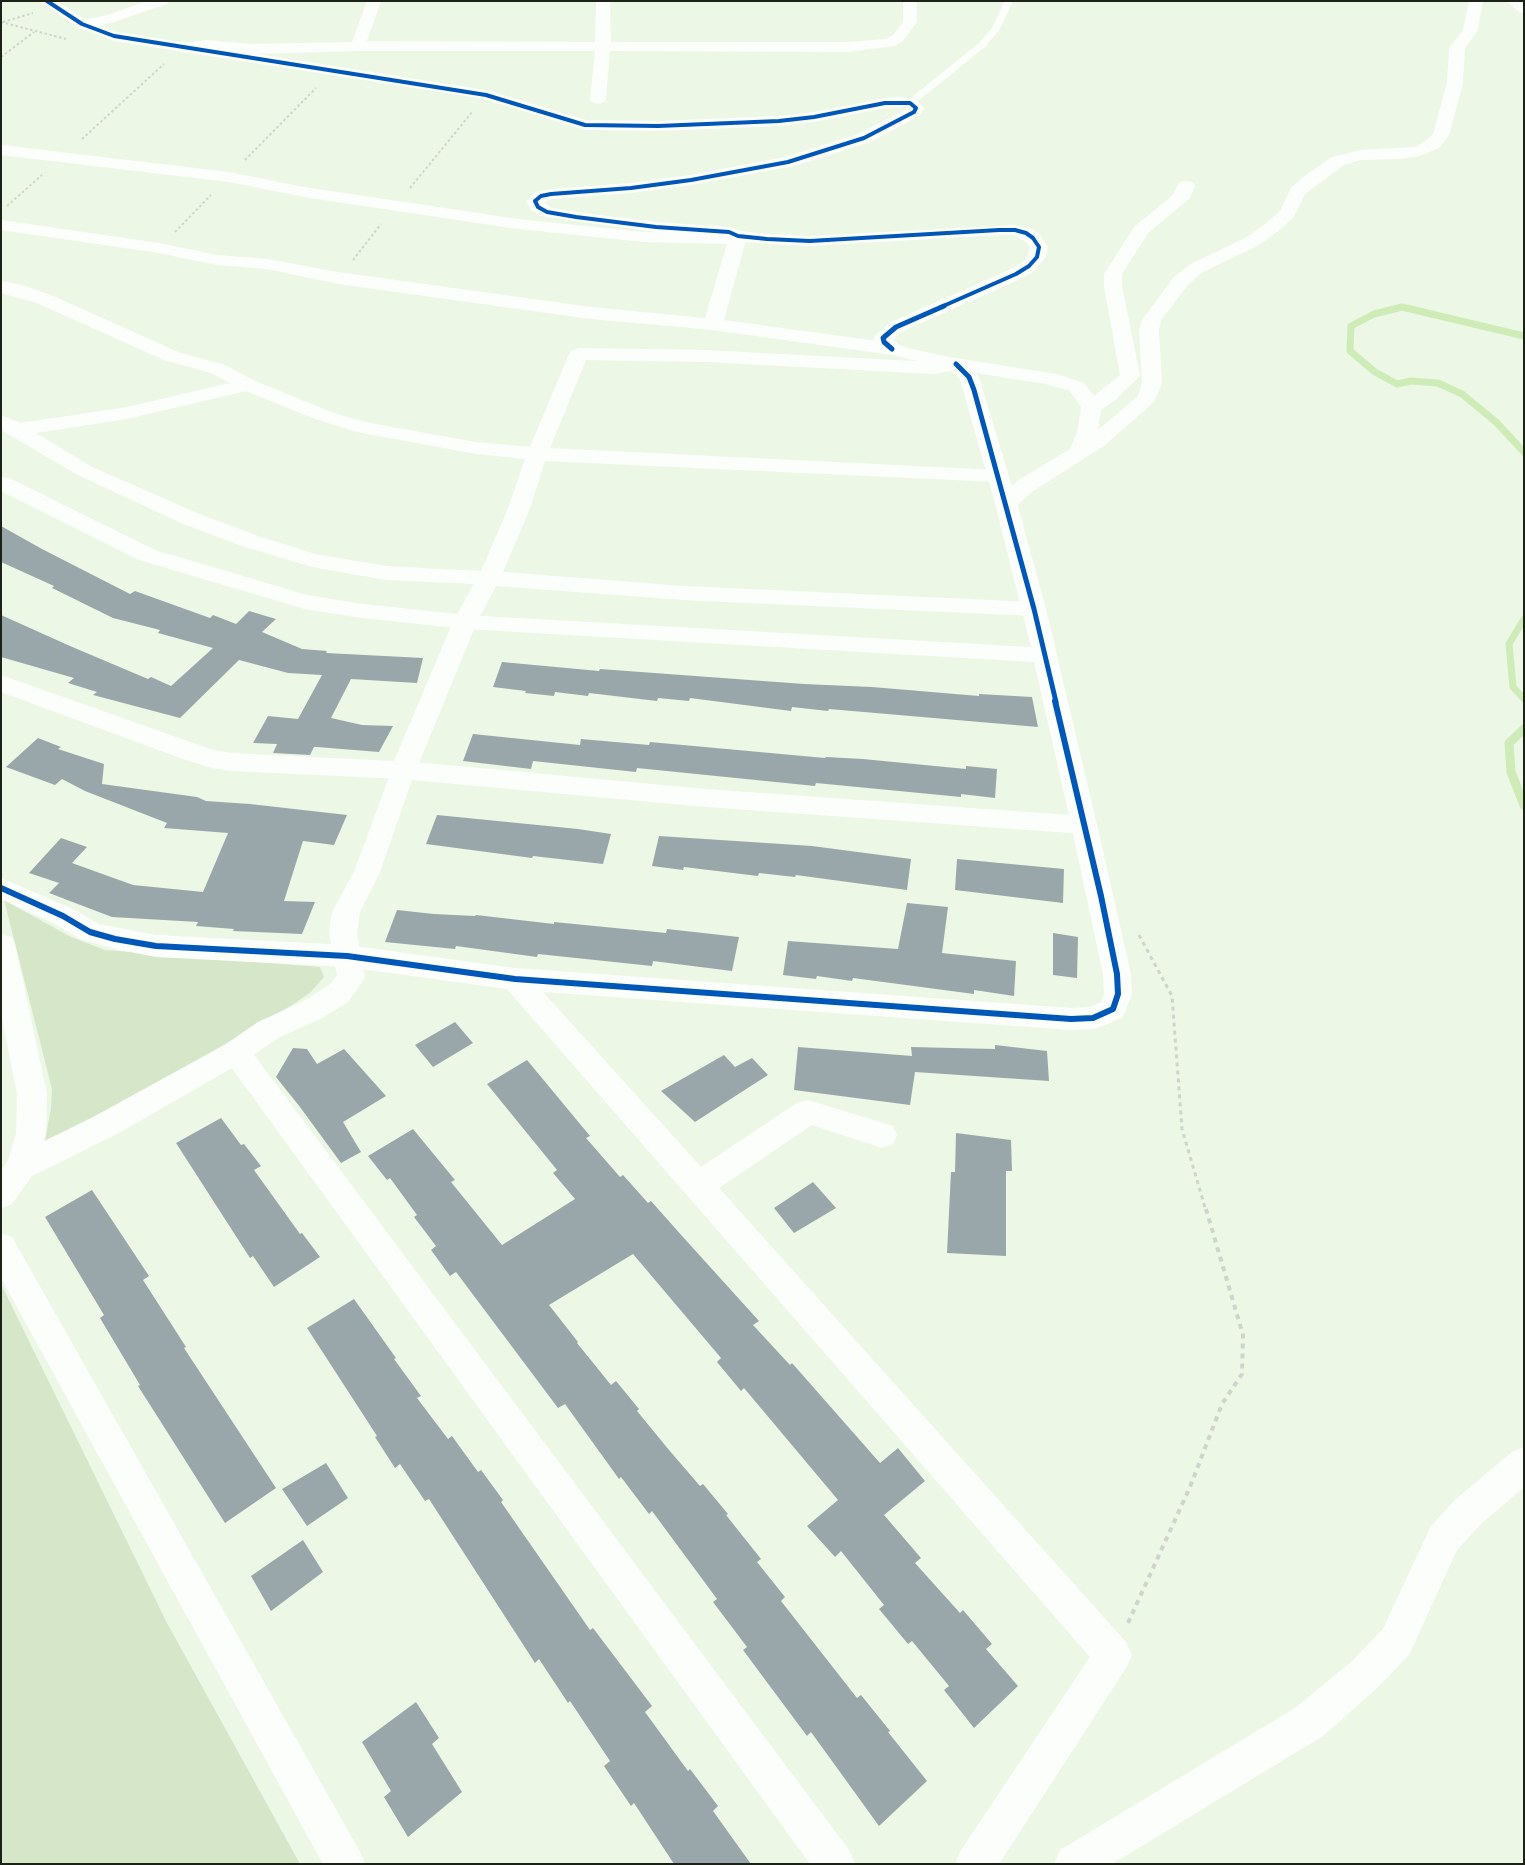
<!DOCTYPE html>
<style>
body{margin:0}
#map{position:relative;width:1525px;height:1865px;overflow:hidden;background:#edf7e6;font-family:Cabin,sans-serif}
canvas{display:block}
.frame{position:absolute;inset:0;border:2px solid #1c2217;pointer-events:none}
</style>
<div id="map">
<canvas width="1525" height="1865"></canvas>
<div class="frame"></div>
</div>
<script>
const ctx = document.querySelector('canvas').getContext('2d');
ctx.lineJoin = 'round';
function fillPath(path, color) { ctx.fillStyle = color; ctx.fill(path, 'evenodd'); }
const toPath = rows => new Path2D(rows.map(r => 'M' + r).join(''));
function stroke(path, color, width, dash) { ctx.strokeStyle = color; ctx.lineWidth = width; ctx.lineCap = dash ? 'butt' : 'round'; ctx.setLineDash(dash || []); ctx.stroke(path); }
const green = toPath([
 [4,900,71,937,105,950,320,967,324,977,311,992,292,1005,129,1101,45,1141,51,1108,52,1089],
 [1,1284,167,1623,300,1864,1,1864]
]);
const streamFar2 = toPath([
 [1401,307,1403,307]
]);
const streamFar1 = toPath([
 [1524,336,1402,307,1374,314,1351,326,1350,351,1375,372,1397,384,1411,381,1438,383,1462,394,1496,422,1524,452],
 [1524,619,1509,644,1513,687,1524,699]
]);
const stream = toPath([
 [1524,729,1509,743,1511,772,1524,805]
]);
const building = toPath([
 [1,526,42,549,130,594,135,591,210,618,213,615,236,624,249,611,276,619,262,632,302,649,327,651,326,653,423,658,417,683,351,679,331,718,362,725,393,726,379,752,317,747,314,747,310,755,273,753,277,744,253,743,268,716,298,719,322,675,288,673,239,660,180,718,93,695,97,692,68,683,74,678,1,657,1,615,70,646,148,679,151,677,171,686,213,648,158,633,160,630,113,618,52,588,54,586,1,562],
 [502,662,599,671,600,669,804,684,872,687,979,696,979,694,1032,697,1038,727,829,709,828,711,792,707,791,711,690,698,689,701,658,698,657,701,589,693,588,696,555,692,554,696,525,693,526,691,493,687],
 [473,734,580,745,581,739,649,745,650,742,825,758,826,757,863,759,966,769,966,766,997,769,995,798,961,794,961,797,816,783,815,786,637,768,636,772,533,761,531,769,463,761],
 [38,738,61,747,58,749,104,764,102,784,197,797,206,801,250,804,347,815,334,845,303,841,284,901,315,902,302,934,233,931,234,929,196,926,198,922,112,917,49,893,59,883,29,873,61,838,87,847,72,863,133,885,203,892,228,833,164,828,167,823,85,791,62,779,55,785,6,767],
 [437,815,578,829,611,834,603,864,533,856,532,858,426,844],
 [659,836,812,846,911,859,907,890,796,875,795,877,759,873,758,876,684,867,683,870,652,866],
 [957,859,1064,869,1063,903,955,890],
 [907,903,948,907,942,953,1016,961,1014,996,974,990,974,994,853,978,852,981,817,976,816,979,783,975,788,941,898,949],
 [397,910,434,914,475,916,476,915,554,924,554,922,666,933,667,929,739,937,732,971,653,961,652,966,538,954,537,957,456,946,455,949,385,942],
 [1053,933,1078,937,1077,978,1053,975],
 [455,1022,473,1043,433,1067,415,1045],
 [995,1045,1047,1051,1049,1081,915,1072,910,1105,794,1090,798,1047,912,1056,911,1047,995,1049],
 [293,1048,307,1049,317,1064,344,1049,386,1096,343,1122,361,1152,341,1163,300,1107,276,1077],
 [724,1055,735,1067,752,1058,768,1075,695,1122,661,1091],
 [527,1060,590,1136,586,1138,620,1177,623,1175,648,1203,651,1201,683,1237,759,1321,753,1325,790,1365,792,1363,880,1463,898,1448,925,1481,884,1515,921,1558,915,1563,960,1613,963,1610,992,1644,986,1649,1018,1686,974,1728,944,1690,949,1686,912,1641,908,1644,879,1609,884,1605,841,1551,835,1557,807,1526,838,1500,744,1388,741,1391,717,1362,721,1358,633,1254,549,1305,578,1342,577,1343,611,1385,616,1381,639,1409,637,1411,669,1450,700,1486,703,1484,728,1514,726,1515,761,1559,757,1562,785,1597,781,1601,857,1698,861,1695,890,1731,888,1732,927,1781,879,1826,811,1732,807,1736,743,1650,747,1647,713,1602,717,1599,652,1511,649,1514,621,1477,619,1479,565,1404,558,1408,456,1272,450,1276,431,1250,436,1246,414,1217,417,1215,390,1178,387,1180,368,1156,413,1129,455,1180,451,1182,502,1245,575,1199,553,1173,557,1170,487,1084],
 [221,1118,241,1145,244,1144,261,1166,254,1170,300,1234,302,1233,320,1257,274,1287,253,1256,250,1258,176,1143],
 [956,1133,1011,1140,1012,1171,1006,1171,1006,1256,947,1253,951,1172,955,1172],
 [813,1182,836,1208,794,1233,774,1208],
 [92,1190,149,1276,143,1280,186,1347,184,1348,276,1488,225,1523,138,1386,140,1385,100,1318,104,1315,45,1217],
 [354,1299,396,1358,394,1359,421,1396,417,1398,448,1439,452,1436,478,1472,481,1470,503,1500,501,1502,590,1630,593,1628,652,1706,645,1712,688,1771,690,1769,718,1806,713,1811,751,1864,674,1864,634,1803,631,1806,604,1766,610,1761,570,1701,568,1703,539,1659,535,1663,429,1499,425,1501,400,1464,395,1468,375,1437,377,1436,307,1328],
 [326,1463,348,1498,307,1526,282,1489],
 [303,1540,323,1572,271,1611,251,1576],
 [416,1702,439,1738,432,1744,462,1792,408,1837,384,1797,391,1791,362,1742]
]);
const pathFar2 = toPath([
 [1,22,66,39],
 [3,22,33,13],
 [1,57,34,32],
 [82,139,164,64],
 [245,160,316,88],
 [410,188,473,111],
 [7,206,42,175],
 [175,232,211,195],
 [353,260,381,224]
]);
const pathFar1 = toPath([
 [1139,935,1172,996,1182,1129,1206,1211]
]);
const path = toPath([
 [1128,1623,1190,1487,1222,1404,1242,1374,1243,1335,1206,1209]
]);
const lane = toPath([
 [1005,1,1013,1,1000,29,985,47,913,105,907,105,907,101,979,43,992,28,1005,1]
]);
const street = toPath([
 [147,1,169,1,167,4,111,23,82,28,77,27,75,24,77,21,108,15,147,1],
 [367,1,381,1,367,41,595,42,596,1,610,1,611,42,848,42,886,39,893,35,903,22,903,1,917,1,917,22,903,41,895,46,848,52,610,51,606,99,604,102,598,104,592,102,590,99,595,51,358,51,251,54,208,50,183,53,178,51,175,48,178,45,183,43,208,40,251,44,352,42,367,1],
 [1469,1,1483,1,1478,30,1465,48,1463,83,1449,135,1439,148,1420,156,1400,159,1361,160,1344,165,1305,194,1294,217,1277,232,1259,245,1201,273,1188,285,1161,320,1159,330,1162,383,1154,402,1105,445,1033,491,1014,508,1006,509,998,508,995,503,1017,481,1070,449,1077,433,1081,407,1070,391,1046,384,956,370,933,374,706,362,586,360,550,448,997,470,1005,471,1008,476,1005,481,997,482,545,461,529,511,503,572,684,586,1034,602,1042,604,1046,609,1042,614,1034,616,684,600,496,586,477,622,416,770,412,776,403,779,231,771,212,768,183,759,1,692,1,675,213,750,231,753,394,761,453,622,474,584,386,580,312,567,242,546,181,523,78,475,1,430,1,415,20,423,127,407,230,383,211,373,164,360,37,303,1,293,1,281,22,285,51,295,178,352,225,365,255,381,329,411,361,421,397,428,476,442,530,447,569,354,572,350,579,348,706,350,933,362,956,358,1056,374,1084,383,1094,396,1120,375,1104,286,1104,274,1135,226,1172,196,1180,182,1186,181,1192,182,1195,186,1190,198,1148,233,1122,274,1122,286,1140,376,1115,400,1101,410,1098,430,1138,396,1142,383,1139,330,1142,320,1174,277,1189,265,1247,237,1265,224,1280,211,1291,188,1303,177,1332,157,1361,150,1416,147,1427,140,1433,134,1447,83,1449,48,1463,30,1469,1],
 [246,391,315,419,357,432,476,454,525,459,507,511,481,571,386,566,315,554,258,536,197,513,92,467,36,433,127,419,246,391],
 [1506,1,1523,1,1524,13,1519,12,1506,1],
 [1,145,229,172,304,187,518,219,643,232,727,234,738,231,744,232,747,236,724,320,892,343,899,345,902,349,899,353,892,355,713,330,591,319,338,284,267,269,217,265,159,253,1,230,1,220,159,243,217,255,267,259,338,272,591,307,705,318,727,244,643,242,518,229,304,197,229,182,1,155,1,145],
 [1084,816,1093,818,1097,825,1131,974,1132,994,1123,1017,1103,1026,1093,1029,1071,1030,543,992,701,1167,797,1103,808,1100,893,1126,897,1135,893,1144,882,1148,812,1125,719,1188,1126,1642,1132,1655,1126,1668,999,1864,955,1864,961,1850,1090,1657,507,989,347,967,156,957,115,949,80,939,53,923,1,899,1,878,73,909,99,924,156,935,347,945,515,968,1071,1008,1090,1007,1101,1002,1104,994,1103,974,1071,825,1075,818,1084,816],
 [1,934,11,937,15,944,47,1094,46,1134,36,1167,32,1176,21,1180,10,1176,6,1167,16,1134,17,1094,1,1014,1,934],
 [236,1040,246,1044,849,1850,855,1864,810,1864,226,1060,221,1052,226,1044,236,1040],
 [1,1233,12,1237,359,1850,365,1864,323,1864,1,1278,1,1233],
 [1524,1447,1524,1487,1482,1523,1457,1550,1409,1655,1376,1689,1323,1736,1112,1864,1054,1864,1060,1850,1295,1708,1350,1663,1383,1629,1431,1526,1456,1499,1512,1452,1524,1447]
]);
const secondary = toPath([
 [40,1,57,1,87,21,118,32,486,90,586,120,658,121,779,116,814,112,885,98,899,97,916,100,924,108,920,115,906,123,870,142,794,166,691,185,631,193,551,199,544,202,552,208,576,212,656,222,729,227,742,231,767,234,810,236,1015,225,1032,229,1039,234,1048,247,1046,257,1035,270,1023,278,903,331,893,339,899,345,912,349,963,360,979,377,1017,503,1046,609,1097,825,1093,832,1084,834,706,807,412,780,380,872,360,912,357,933,365,978,348,1002,322,1018,278,1038,246,1060,117,1134,32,1176,12,1204,1,1208,1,1170,10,1158,95,1116,226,1044,258,1022,302,1002,328,986,337,976,329,933,332,912,354,872,394,764,403,761,706,789,1069,815,1034,662,465,629,355,617,305,609,139,560,1,491,1,477,9,478,155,550,307,595,355,603,465,615,1031,647,995,503,960,379,949,369,885,353,877,346,873,338,889,323,1009,270,1023,262,1028,256,1030,247,1026,242,1014,235,999,235,810,246,767,244,738,241,726,237,656,232,547,217,532,211,526,201,535,192,551,189,631,183,691,175,785,157,858,134,907,109,906,107,885,108,814,122,779,126,658,131,585,130,484,99,114,41,77,27,40,1]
]);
const cyclewayFar2 = toPath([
 [47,1,82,24,114,36,486,95,585,125,658,126,779,121,814,117,885,103,910,103,916,108,914,112,864,138,788,162,691,180,631,188,551,194,541,196,535,201,538,207,547,212,576,217,656,227,729,232,738,236,767,239,810,241,999,230,1015,230,1026,233,1033,238,1039,247,1037,257,1029,266,1016,274,941,307]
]);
const cyclewayFar1 = toPath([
 [892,349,884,342,883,338,896,327,944,306],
 [956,364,969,377,974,390,1034,609,1056,702]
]);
const cycleway = toPath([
 [1,888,63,916,90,932,115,939,156,946,347,956,515,979,1071,1019,1093,1018,1113,1009,1118,994,1117,974,1101,896,1055,701]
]);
fillPath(green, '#d5e7c8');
stroke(streamFar2, '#ceecb8', 5);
stroke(streamFar1, '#ceecb8', 7);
stroke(stream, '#ceecb8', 9);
fillPath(building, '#9aa7aa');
stroke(pathFar2, '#d0d3ce', 2, [2.5, 2.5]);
stroke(pathFar1, '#d0d3ce', 3, [4, 4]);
stroke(path, '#d0d3ce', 4, [5, 5]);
fillPath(lane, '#fcfefb');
fillPath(street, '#fcfefb');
fillPath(secondary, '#fcfefb');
stroke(cyclewayFar2, '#0057b8', 4);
stroke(cyclewayFar1, '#0057b8', 5);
stroke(cycleway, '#0057b8', 6);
</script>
